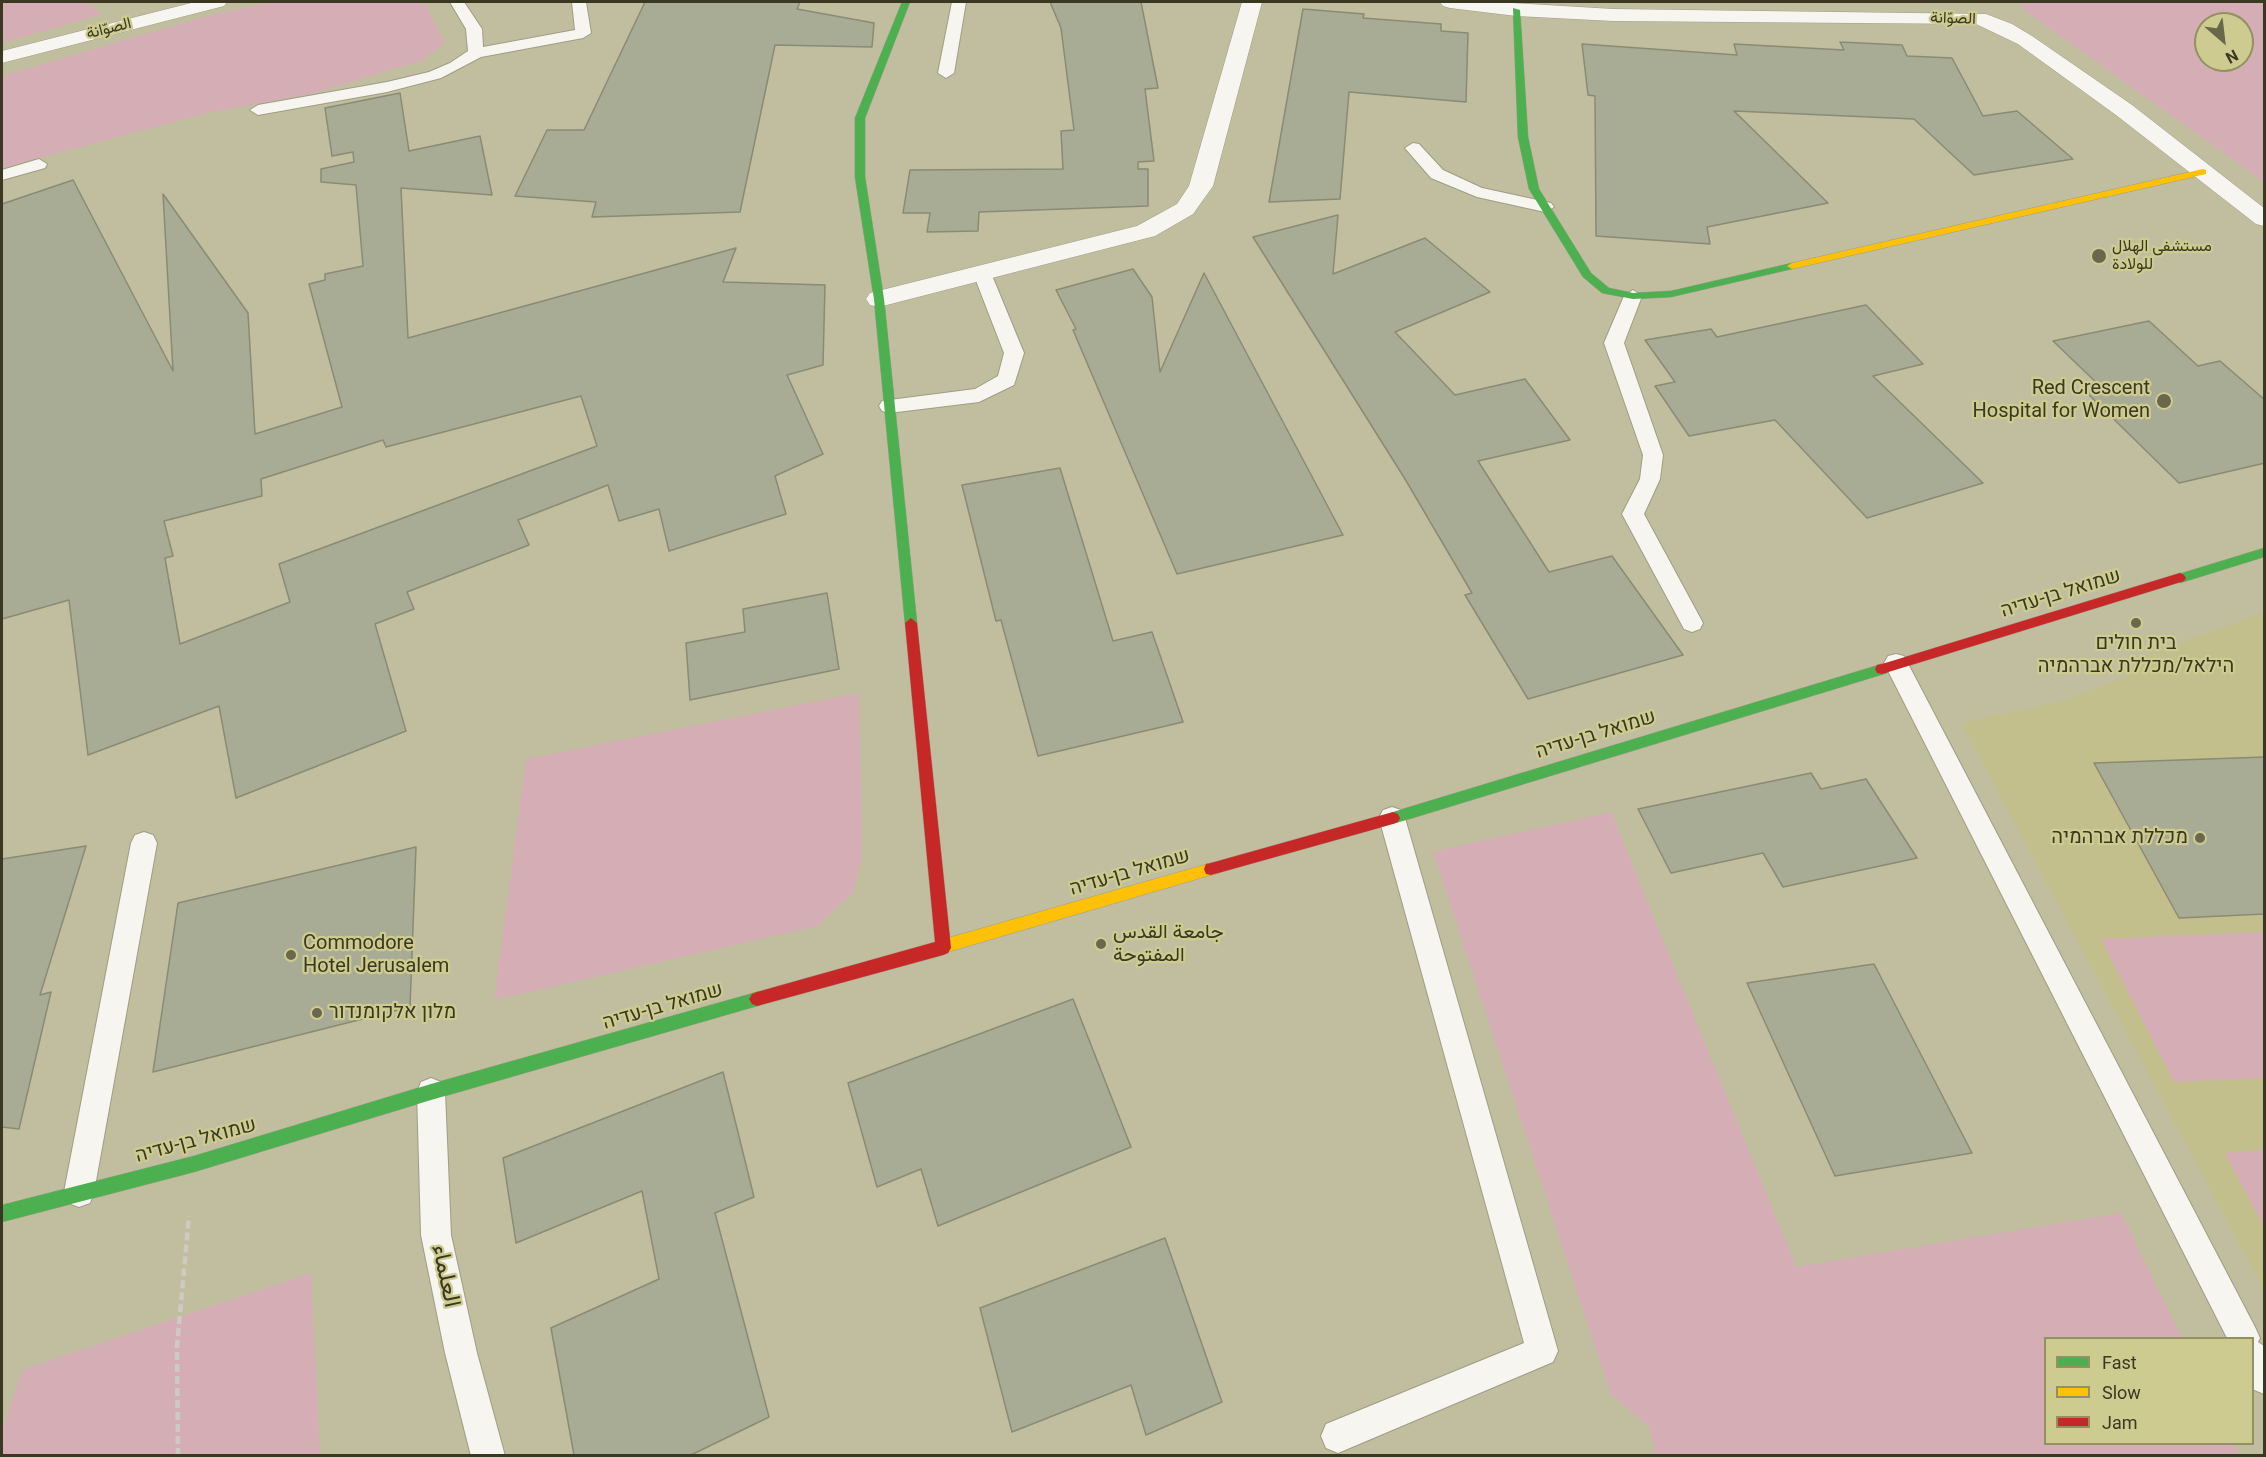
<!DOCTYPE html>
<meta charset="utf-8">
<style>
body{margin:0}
#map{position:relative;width:2266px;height:1457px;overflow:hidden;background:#c0be9e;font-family:Roboto,sans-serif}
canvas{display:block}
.frame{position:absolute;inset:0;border:3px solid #3a3820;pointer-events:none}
.legend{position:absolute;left:2044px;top:1337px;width:210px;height:108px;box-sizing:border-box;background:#cecb90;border:2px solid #939063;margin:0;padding:8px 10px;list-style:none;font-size:18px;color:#3a3820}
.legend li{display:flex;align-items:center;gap:12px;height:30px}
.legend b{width:30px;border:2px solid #939063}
.north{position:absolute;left:2194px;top:12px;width:60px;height:60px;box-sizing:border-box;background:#cecb90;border:2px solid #939063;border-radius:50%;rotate:152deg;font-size:16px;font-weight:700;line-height:24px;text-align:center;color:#3a3820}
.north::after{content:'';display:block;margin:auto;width:21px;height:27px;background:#69674c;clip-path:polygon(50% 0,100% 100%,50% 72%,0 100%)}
</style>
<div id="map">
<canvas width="2266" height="1457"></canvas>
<div class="frame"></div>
<ul class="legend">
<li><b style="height:8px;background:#4caf50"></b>Fast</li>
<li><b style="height:8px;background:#ffc107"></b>Slow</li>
<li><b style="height:8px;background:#c62828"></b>Jam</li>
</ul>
<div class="north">N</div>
</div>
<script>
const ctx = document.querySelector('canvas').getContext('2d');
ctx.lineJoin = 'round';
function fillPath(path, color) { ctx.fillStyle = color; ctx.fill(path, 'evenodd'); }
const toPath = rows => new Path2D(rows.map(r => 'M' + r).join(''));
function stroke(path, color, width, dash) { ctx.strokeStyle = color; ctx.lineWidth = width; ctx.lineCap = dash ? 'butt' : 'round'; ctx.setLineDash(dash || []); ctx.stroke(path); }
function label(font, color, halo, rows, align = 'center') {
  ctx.font = font + ' Roboto,Vazirmatn,Heebo,sans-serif'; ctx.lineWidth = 4.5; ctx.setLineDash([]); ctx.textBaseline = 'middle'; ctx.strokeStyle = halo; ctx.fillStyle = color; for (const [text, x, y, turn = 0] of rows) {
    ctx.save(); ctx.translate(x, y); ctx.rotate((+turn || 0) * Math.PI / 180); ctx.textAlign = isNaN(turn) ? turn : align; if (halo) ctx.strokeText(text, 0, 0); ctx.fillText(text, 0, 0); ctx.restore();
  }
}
const built = toPath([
 [2264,612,2264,1290,1961,723,2059,702,2125,678,2149,655]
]);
const green = toPath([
 [2,2,87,2,102,14,2,43],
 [270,2,424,2,445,43,423,60,315,93,207,113,2,168,2,76,204,17],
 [2016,2,2264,2,2264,182,2024,10],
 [2206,24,2242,24,2242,60,2206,60],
 [859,693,862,855,854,892,817,926,494,1000,526,759],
 [1611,812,1796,1267,2121,1213,2182,1338,2046,1338,2046,1444,2234,1444,2240,1455,1656,1455,1649,1426,1611,1395,1433,852],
 [2264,932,2264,1078,2174,1082,2101,939],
 [2264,1150,2264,1227,2225,1153],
 [311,1273,320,1455,2,1455,2,1432,22,1370]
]);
const building = toPath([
 [645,2,800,2,797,9,874,23,872,47,775,45,740,212,592,217,596,202,515,196,547,130,584,130,645,2],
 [1050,2,1141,2,1158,88,1145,89,1154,161,1138,162,1138,169,1148,169,1148,206,979,212,978,231,927,232,930,213,903,213,910,170,1063,169,1061,131,1074,130,1061,28,1050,2],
 [1303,9,1364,14,1363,18,1441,24,1441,31,1468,33,1466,102,1349,92,1340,199,1269,202,1303,9],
 [1840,42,1902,45,1907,56,1952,58,1983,116,2017,111,2073,159,1974,175,1914,119,1734,111,1828,203,1707,227,1710,244,1596,236,1595,96,1588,95,1582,44,1737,55,1734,44,1844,50,1840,42],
 [400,93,409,151,480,136,492,195,401,188,408,338,736,248,723,282,825,285,823,365,787,375,823,454,775,476,786,514,669,551,659,509,619,521,608,485,518,520,529,545,407,592,414,609,375,624,406,731,236,798,219,706,88,755,69,600,2,619,2,204,73,180,173,371,163,194,248,313,255,434,342,407,309,284,325,280,325,274,363,266,356,185,321,182,321,169,354,162,353,152,332,156,325,108,400,93],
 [581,396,597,446,279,564,290,602,180,644,165,558,173,556,164,521,262,496,261,479,383,440,386,447,581,396],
 [1338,215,1333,274,1425,238,1490,292,1395,332,1455,395,1525,379,1570,440,1478,461,1549,572,1612,556,1683,655,1528,699,1465,595,1472,593,1405,479,1253,237,1338,215],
 [1133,269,1152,297,1160,372,1204,273,1343,535,1177,574,1073,330,1076,329,1056,290,1133,269],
 [1866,305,1923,364,1873,376,1983,483,1867,518,1775,420,1689,436,1655,386,1675,382,1645,340,1711,329,1717,337,1866,305],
 [2149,321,2198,366,2220,361,2265,400,2265,463,2179,483,2085,391,2102,388,2053,341,2149,321],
 [1060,468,1113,641,1152,632,1183,722,1038,756,1001,620,996,621,962,485,1060,468],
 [827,593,839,669,690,700,686,643,745,632,743,609,827,593],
 [2265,757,2265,914,2179,918,2094,763,2265,757],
 [1811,773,1821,789,1866,779,1917,858,1783,887,1763,853,1671,873,1638,809,1811,773],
 [86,846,40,995,51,992,19,1129,2,1127,2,859,86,846],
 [416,847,410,1007,153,1072,178,903,416,847],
 [1874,964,1972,1153,1835,1176,1747,983,1874,964],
 [1073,999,1131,1147,938,1226,921,1169,877,1187,848,1083,1073,999],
 [723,1072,754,1197,715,1213,769,1417,691,1455,574,1455,551,1328,659,1279,642,1191,516,1243,503,1158,723,1072],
 [1165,1238,1222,1402,1146,1435,1131,1385,1012,1432,980,1308,1165,1238]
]);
const path = toPath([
 [178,1456,177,1346,189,1216]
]);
const lane = toPath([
 [450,2,464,2,482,29,483,47,575,30,572,2,586,2,591,33,583,38,481,57,441,78,387,92,258,115,250,110,258,105,387,82,429,72,450,63,468,51,466,29,450,2],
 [952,2,966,2,954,73,946,78,938,73,952,2],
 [1413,143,1419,144,1443,170,1482,188,1551,203,1554,207,1545,212,1477,197,1431,178,1405,148,1413,143],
 [39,159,47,164,45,168,2,180,2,170,39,159],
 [982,267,991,273,1024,353,1014,385,979,402,889,413,882,411,879,406,882,401,975,389,998,376,1004,353,973,273,982,267],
 [1633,290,1642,296,1624,343,1663,455,1660,479,1644,514,1703,623,1700,629,1692,632,1684,629,1622,514,1640,479,1643,455,1604,343,1624,296,1633,290],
 [1896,654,1904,656,2255,1327,2260,1338,2258,1342,2264,1346,2264,1394,2252,1389,2252,1338,2227,1338,1884,663,1888,656,1896,654],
 [1392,807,1401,810,1405,818,1558,1351,1553,1362,1338,1453,1326,1448,1321,1436,1326,1424,1524,1343,1379,818,1383,810,1392,807],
 [144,832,153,835,157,843,94,1192,90,1203,79,1207,68,1203,64,1192,131,843,135,835,144,832],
 [431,1078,441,1082,445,1092,451,1235,477,1353,505,1456,471,1456,445,1353,421,1235,417,1092,421,1082,431,1078]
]);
const street = toPath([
 [195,2,227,2,224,6,2,63,2,51,195,2],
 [1242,2,1262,2,1213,186,1193,214,1155,236,879,307,870,305,866,299,870,293,1137,226,1177,204,1189,186,1242,2],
 [1440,2,1496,2,1613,9,1986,14,2012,24,2032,36,2132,105,2264,208,2264,226,2256,224,2116,115,2018,44,1976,24,1613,21,1516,16,1450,8,1443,6,1440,2]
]);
const fast = toPath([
 [902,2,910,2,865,118,865,177,884,299,917,623,911,628,905,623,874,299,855,177,855,118,902,2],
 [1513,8,1520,10,1528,137,1539,189,1591,273,1609,288,1633,293,1671,291,1792,263,1796,264,1796,268,1671,297,1633,299,1602,293,1583,277,1529,189,1518,137,1513,8],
 [2264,548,2264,557,2180,583,2174,578,2176,575,2264,548],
 [1882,664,1887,665,1889,669,1887,673,1393,824,1388,822,1386,818,1388,814,1393,812,1882,664],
 [757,992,762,994,765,999,762,1004,757,1006,431,1100,194,1172,2,1222,2,1205,194,1156,431,1084,757,992]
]);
const slow = toPath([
 [2203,169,2206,170,2206,174,1792,269,1787,266,1792,263,2203,169],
 [1211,863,1216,864,1218,869,1216,874,1211,875,941,954,936,952,933,947,936,942,941,940,1211,863]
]);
const jam = toPath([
 [2180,573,2184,575,2186,578,2184,581,1882,674,1877,673,1875,669,1877,665,1882,664,2180,573],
 [911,618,917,623,951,948,948,953,943,955,757,1006,752,1004,749,999,752,994,757,992,935,942,905,623,911,618],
 [1393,812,1398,814,1400,818,1398,822,1393,824,1211,875,1206,874,1204,869,1206,864,1211,863,1393,812]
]);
const markers = [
 [2099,256,8,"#69674c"],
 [2164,401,8,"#69674c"],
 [2136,623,6,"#69674c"],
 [2200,838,6,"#69674c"],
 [1101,944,6,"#69674c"],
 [291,955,6,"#69674c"],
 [317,1013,6,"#69674c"]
];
const farStreetnames = [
 ["الصوّانة",1953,19,2],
 ["الصوّانة",109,29,-14]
];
const farPoinames = [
 ["مستشفى الهلال",2112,247],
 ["للولادة",2112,265]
];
const poiNames = [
 ["Red Crescent",2150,389,"right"],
 ["Hospital for Women",2150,412,"right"],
 ["בית חולים",2136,644,"center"],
 ["הילאל/מכללת אברהמיה",2136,667,"center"],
 ["מכללת אברהמיה",2188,838,"right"],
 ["جامعة القدس",1113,933],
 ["المفتوحة",1113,956],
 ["Commodore",303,944],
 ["Hotel Jerusalem",303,967],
 ["מלון אלקומנדור",329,1013]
];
const streetNames = [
 ["שמואל בן-עדיה",2061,594,-17],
 ["שמואל בן-עדיה",1596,735,-17],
 ["שמואל בן-עדיה",1130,873,-16],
 ["שמואל בן-עדיה",663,1007,-16],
 ["שמואל בן-עדיה",196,1141,-15]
];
const nearStreetnames = [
 ["العلماء",445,1276,78]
];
fillPath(built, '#c3bf8c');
fillPath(green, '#d5aeb5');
fillPath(building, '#a9ac94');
stroke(building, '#898b74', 1.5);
stroke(lane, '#9f9d84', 2);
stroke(street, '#9f9d84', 1);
stroke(fast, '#9f9d84', 1);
stroke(slow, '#9f9d84', 1);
stroke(jam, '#9f9d84', 1);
stroke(path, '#cccbc1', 4.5, [8, 4]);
fillPath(lane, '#f6f5f0');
fillPath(street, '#f6f5f0');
fillPath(fast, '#4caf50');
fillPath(slow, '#ffc107');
fillPath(jam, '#c62828');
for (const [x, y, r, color] of markers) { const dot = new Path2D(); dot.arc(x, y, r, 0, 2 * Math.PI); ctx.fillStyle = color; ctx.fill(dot); stroke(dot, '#cecb90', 2); }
label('16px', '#3a3820', '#cecb90', farStreetnames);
label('16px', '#3a3820', '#cecb90', farPoinames, 'left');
label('20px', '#3a3820', '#cecb90', poiNames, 'left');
label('20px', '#3a3820', '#cecb90', streetNames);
label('24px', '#3a3820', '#cecb90', nearStreetnames);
</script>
